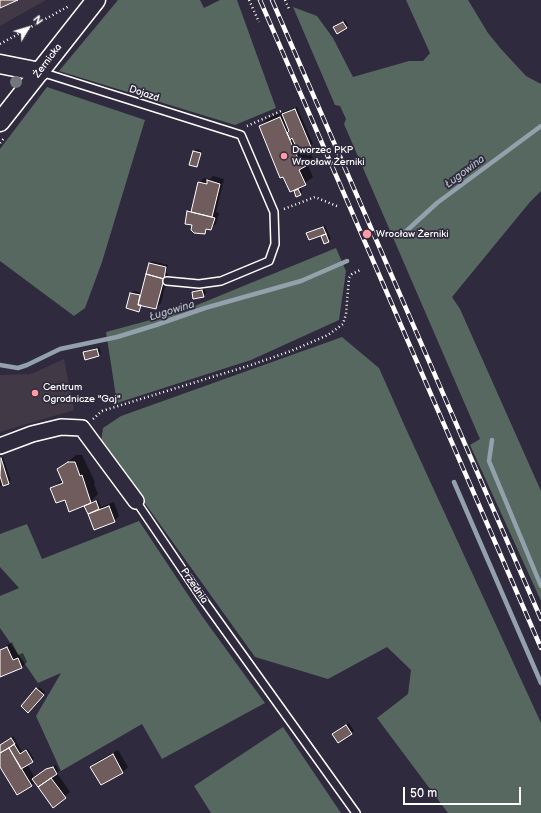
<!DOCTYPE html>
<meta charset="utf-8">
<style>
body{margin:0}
#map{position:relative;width:541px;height:813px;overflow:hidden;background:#2f2a3d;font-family:"Balsamiq Sans",sans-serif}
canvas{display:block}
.north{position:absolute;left:8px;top:8px;width:40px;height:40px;-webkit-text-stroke:3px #2f2a3d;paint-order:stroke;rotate:52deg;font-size:11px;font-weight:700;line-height:16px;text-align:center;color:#fff}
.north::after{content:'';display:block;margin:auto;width:14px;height:18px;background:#fff;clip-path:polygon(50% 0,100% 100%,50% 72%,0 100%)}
.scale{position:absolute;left:403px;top:787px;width:118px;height:18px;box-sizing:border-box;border:2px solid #fff;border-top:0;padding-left:5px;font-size:12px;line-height:14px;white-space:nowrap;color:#fff;-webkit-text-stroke:3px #2f2a3d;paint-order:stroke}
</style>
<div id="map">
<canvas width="541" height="813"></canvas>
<div class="north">N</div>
<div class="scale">50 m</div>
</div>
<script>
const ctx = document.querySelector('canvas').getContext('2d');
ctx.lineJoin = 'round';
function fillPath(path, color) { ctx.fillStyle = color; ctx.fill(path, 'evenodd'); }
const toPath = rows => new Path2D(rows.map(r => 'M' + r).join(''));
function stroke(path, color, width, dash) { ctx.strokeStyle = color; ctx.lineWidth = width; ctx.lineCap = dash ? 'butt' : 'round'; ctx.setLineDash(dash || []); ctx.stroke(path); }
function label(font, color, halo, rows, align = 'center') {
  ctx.font = font + ' "Balsamiq Sans",sans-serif'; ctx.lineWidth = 3.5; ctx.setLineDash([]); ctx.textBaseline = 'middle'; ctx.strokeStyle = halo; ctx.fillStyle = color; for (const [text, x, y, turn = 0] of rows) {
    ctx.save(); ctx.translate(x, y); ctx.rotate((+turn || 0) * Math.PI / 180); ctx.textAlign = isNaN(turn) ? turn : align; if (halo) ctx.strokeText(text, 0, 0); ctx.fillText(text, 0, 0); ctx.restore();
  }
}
const built = toPath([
 [0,0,46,0,0,26],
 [64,359,74,410,0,432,0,375,31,374]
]);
const green = toPath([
 [118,0,200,0,204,8,220,0,237,0,276,108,235,125,59,71],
 [406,0,468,0,488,33,501,49,526,76,541,84,541,191,530,202,452,297,460,309,541,491,541,601,470,445,480,439,344,124,346,119,340,106,335,105,293,7,317,16,333,38,353,77,409,61,423,61,430,53],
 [47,87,145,120,102,262,85,308,74,316,0,261,0,149],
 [336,248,346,271,339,320,251,360,117,403,106,332,180,312],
 [342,337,379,368,407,431,541,723,541,813,448,813,377,718,408,694,411,670,387,647,328,679,255,657,101,442,103,428,121,416],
 [139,521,202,616,265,703,162,759,142,724,61,771,36,716,61,673,38,683,0,628,0,596,19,588,0,567,0,534,27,524,42,559],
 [283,727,341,813,211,813,194,786]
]);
const shadow = toPath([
 [345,20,348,25,346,28,337,25],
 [297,107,313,144,305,150,307,156,311,154,313,158,307,163,313,177,300,187,302,192,300,195,295,191,298,188,261,126,268,118],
 [196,149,202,151,199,164,197,166,194,151],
 [213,176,224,179,216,212,219,213,216,224,205,232,193,224,188,212,194,206,199,183,204,178,210,179],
 [325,225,331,239,325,243,322,234,307,234],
 [152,261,168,265,166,273,168,274,161,303,156,308,142,305,139,311,128,308,131,293,134,291,142,293,150,263],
 [204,288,206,293,204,296,193,293],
 [99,347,101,353,99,355,84,353],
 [76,455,82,455,95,482,94,484,98,494,89,503,98,499,101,507,114,502,119,516,114,521,95,528,86,506,89,502,65,499,51,489,62,480,58,470],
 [0,457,3,457,11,481,0,486],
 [12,642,18,655,23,653,27,662,22,667,0,676,0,650],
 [39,687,45,692,30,710,37,689],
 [349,723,354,731,338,742,335,732],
 [13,736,22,752,28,749,34,759,27,764,35,778,50,767,56,765,59,771,57,773,70,792,53,806,35,782,31,785,0,762,0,745],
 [118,750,128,767,123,772,101,784,91,767,96,762]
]);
const stream = toPath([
 [402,235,437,203,541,126],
 [0,365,18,368,27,365,60,349,117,337,156,325,205,308,301,281,347,261],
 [492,440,489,461,541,586],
 [454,482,541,683]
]);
const building = toPath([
 [0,0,18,0,0,8,0,0],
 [343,22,347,28,337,34,333,27,343,22],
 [295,109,311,147,299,153,292,138,290,140,287,133,289,131,282,114,295,109],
 [280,117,300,163,304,161,306,166,299,170,306,185,290,192,283,177,280,178,259,126,280,117],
 [193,151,201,153,197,167,189,165,193,151],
 [207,180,220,184,212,217,191,212,198,182,207,184,207,180],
 [298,189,301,195,296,197,294,191,298,189],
 [187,211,215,218,211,230,206,229,205,234,194,233,191,230,192,225,185,224,187,211],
 [323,227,326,234,309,240,306,233,323,227],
 [326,234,329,242,324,244,321,236,326,234],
 [149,263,166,267,164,279,146,274,149,263],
 [146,274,164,279,156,309,138,305,146,274],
 [202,290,204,297,193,299,192,292,202,290],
 [130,293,140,295,138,305,141,305,139,312,126,308,130,293],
 [97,349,99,356,85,360,83,352,97,349],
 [1,458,9,484,3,486,0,476,1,458],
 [68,462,75,462,80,476,82,475,91,503,69,512,65,500,56,503,50,488,63,483,57,469,68,462],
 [96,501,99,509,88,514,84,506,96,501],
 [109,506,115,522,94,530,88,514,109,506],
 [7,647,13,660,18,658,22,668,0,677,0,650,7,647],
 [36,688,44,695,28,713,21,706,36,688],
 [346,725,352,734,338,743,332,734,346,725],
 [11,738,15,744,0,753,0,745,11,738],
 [14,744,20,754,26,750,33,762,21,769,9,748,14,744],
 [9,748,32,786,17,795,0,767,0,753,9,748],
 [113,754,123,773,101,785,90,767,113,754],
 [53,767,57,774,38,787,32,779,46,769,53,767],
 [51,778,66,798,53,808,38,787,51,778]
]);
const path = toPath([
 [249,0,259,22],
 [285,0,289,9],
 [0,44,69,6],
 [247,126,281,111],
 [0,143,5,137],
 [284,209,315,197,339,207],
 [93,419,102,411,251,365,291,351,328,335,343,324,346,314,349,278,352,274,360,270]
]);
const service = toPath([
 [41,72,241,135,274,212,275,244,269,261,221,281,199,284,167,281],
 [136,501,199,594,356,813]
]);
const minor = toPath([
 [0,446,32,434,61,427,82,428,136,501]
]);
const tertiary = toPath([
 [0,64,40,72],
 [0,122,96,0]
]);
const rail = toPath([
 [260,0,541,648],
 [272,0,541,619]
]);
const trees = [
 [16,82]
];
const markers = [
 [284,156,4,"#ff9aa2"],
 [367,234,5,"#ff9aa2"],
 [35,393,4,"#ff9aa2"]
];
const streetNames = [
 ["Żernicka",48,61,-53],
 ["Dojazd",144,94,18],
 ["Przednia",194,586,56]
];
const poiNames = [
 ["Dworzec PKP",292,150],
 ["Wrocław Żerniki",292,162],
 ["Wrocław Żerniki",376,234],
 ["Centrum",43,387],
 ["Ogrodnicze \"Gaj\"",43,399]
];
const waterNames = [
 ["Ługowina",465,172,-37],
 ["Ługowina",172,311,-17]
];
fillPath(built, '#423947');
fillPath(green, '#576860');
fillPath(shadow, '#0007');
stroke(stream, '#92a1ab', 4.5);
fillPath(building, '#705c5d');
stroke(building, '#fff', 1);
stroke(service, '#fff', 10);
stroke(minor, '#fff', 18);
stroke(tertiary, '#fff', 21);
stroke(path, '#fff', 2.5, [1, 3]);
stroke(service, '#2f2a3d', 7);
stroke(minor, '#2f2a3d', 15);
stroke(tertiary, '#2f2a3d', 18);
stroke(rail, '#fff', 4.5);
stroke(rail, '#2f2a3d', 3, [9]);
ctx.fillStyle = '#73767c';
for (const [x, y] of trees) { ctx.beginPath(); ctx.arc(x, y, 6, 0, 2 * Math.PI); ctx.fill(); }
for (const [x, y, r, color] of markers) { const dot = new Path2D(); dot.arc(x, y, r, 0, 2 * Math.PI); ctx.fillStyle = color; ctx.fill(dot); stroke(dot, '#2f2a3d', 1.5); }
label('10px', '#fff', '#2f2a3d', streetNames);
label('10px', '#fff', '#2f2a3d', poiNames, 'left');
label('italic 11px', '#aeb9c0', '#2f2a3d', waterNames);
</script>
